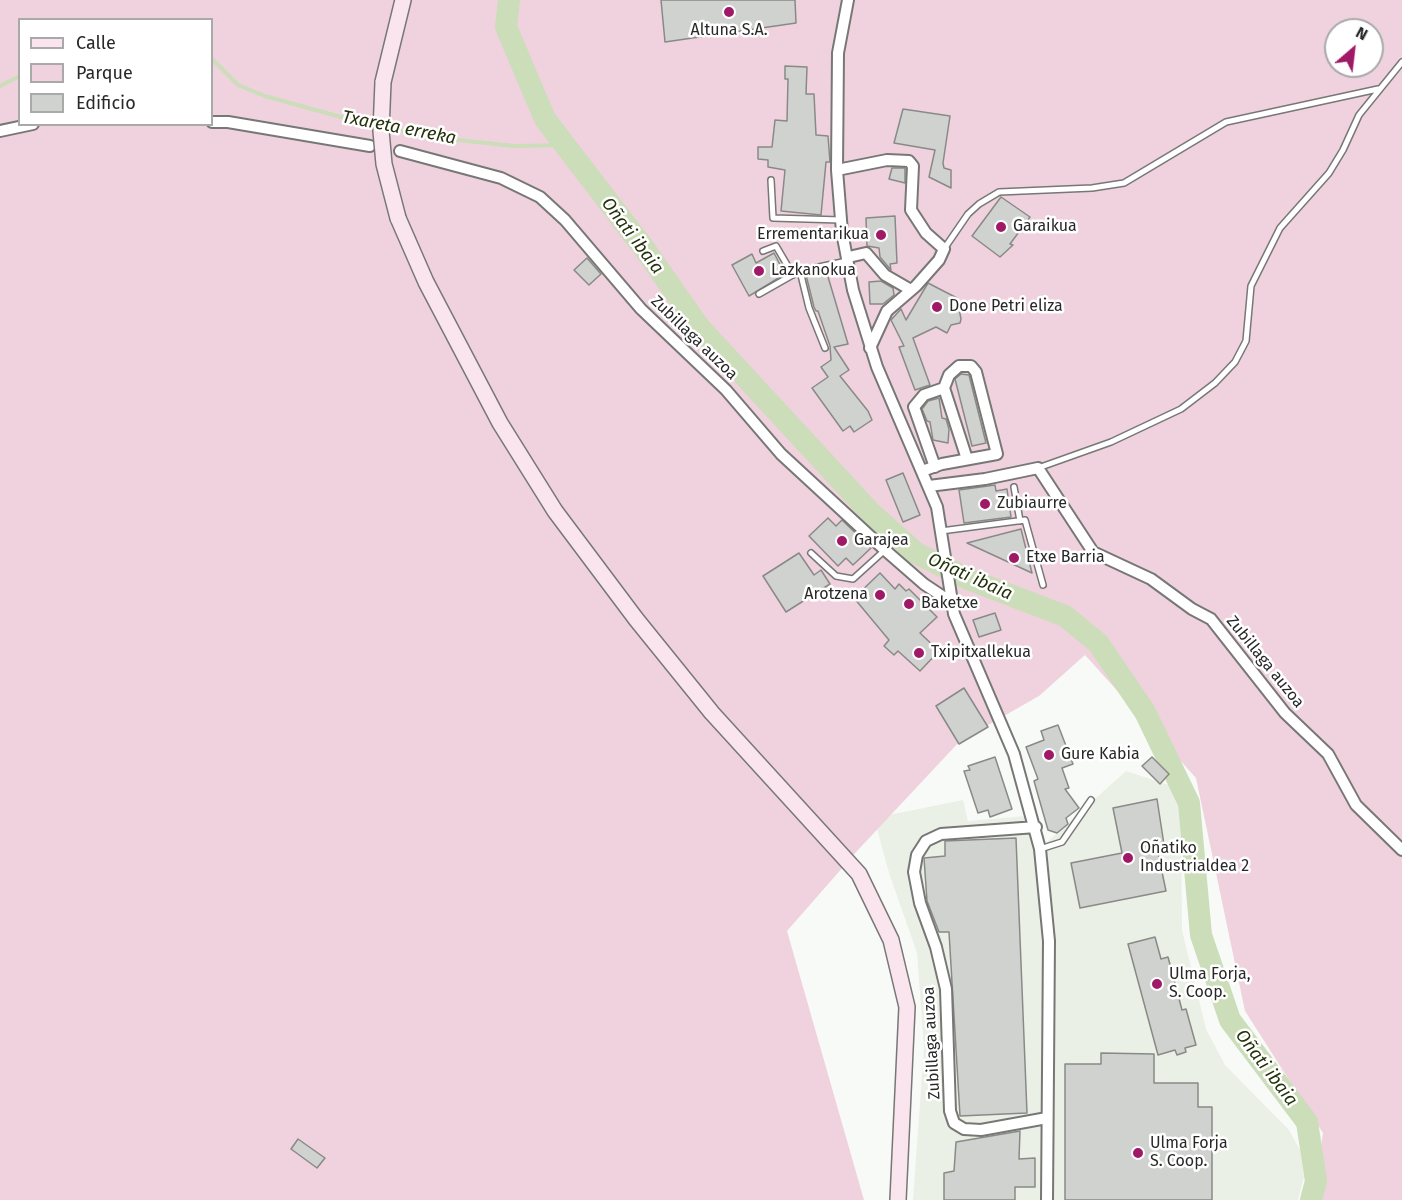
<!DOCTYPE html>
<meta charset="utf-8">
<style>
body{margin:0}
#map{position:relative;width:1402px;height:1200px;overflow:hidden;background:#f8faf7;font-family:"Fira Sans",sans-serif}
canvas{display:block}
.legend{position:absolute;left:18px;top:18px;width:195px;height:108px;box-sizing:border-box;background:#fff;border:2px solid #a9a9a9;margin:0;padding:8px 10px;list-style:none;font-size:18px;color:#272827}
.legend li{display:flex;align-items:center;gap:12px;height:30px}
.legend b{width:30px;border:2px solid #a9a9a9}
.north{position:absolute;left:1324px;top:18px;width:60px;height:60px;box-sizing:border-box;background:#fff;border:2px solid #a9a9a9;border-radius:50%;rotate:28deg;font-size:16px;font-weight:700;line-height:24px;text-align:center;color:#272827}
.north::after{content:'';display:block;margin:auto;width:21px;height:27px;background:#a01967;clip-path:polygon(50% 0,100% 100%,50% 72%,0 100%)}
</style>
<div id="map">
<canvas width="1402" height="1200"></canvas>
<ul class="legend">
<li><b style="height:8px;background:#fae5ee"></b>Calle</li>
<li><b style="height:16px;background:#f0d2de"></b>Parque</li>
<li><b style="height:16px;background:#d0d2cf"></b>Edificio</li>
</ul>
<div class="north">N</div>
</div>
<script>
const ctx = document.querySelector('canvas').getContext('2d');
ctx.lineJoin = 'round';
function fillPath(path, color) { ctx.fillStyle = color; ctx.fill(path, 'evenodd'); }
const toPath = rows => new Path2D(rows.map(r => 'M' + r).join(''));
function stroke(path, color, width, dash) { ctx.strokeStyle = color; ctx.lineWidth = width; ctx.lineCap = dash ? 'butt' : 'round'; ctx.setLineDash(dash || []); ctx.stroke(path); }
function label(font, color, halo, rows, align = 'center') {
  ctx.font = font + ' "Fira Sans",sans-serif'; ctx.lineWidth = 5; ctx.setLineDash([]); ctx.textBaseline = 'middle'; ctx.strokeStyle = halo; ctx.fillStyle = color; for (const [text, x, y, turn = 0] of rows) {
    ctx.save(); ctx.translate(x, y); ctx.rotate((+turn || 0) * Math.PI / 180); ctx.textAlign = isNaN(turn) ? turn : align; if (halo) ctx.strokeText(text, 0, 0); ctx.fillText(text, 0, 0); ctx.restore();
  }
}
const built = toPath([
 [1126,771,1172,786,1181,812,1182,930,1206,1029,1225,1065,1289,1130,1300,1150,1304,1177,1298,1200,913,1200,924,1048,917,953,889,873,874,818,963,800,968,821,1038,815,1046,843]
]);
const green = toPath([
 [0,0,1402,0,1402,1200,1313,1200,1323,1133,1245,1011,1196,778,1085,655,1039,696,960,741,858,850,787,931,864,1200,0,1200],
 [20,20,212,20,212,124,20,124],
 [1336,30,1372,30,1372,66,1336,66]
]);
const stream = toPath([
 [153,20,165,20],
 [212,59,238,85,265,96,377,127],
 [0,86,20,76],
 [384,128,448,139,514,146,565,145]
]);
const river = toPath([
 [509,0,506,27,545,119,646,251,700,328,871,513,916,553,968,579,1065,616,1098,643,1145,712,1189,803,1201,935,1230,1020,1307,1122,1316,1181,1311,1200]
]);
const building = toPath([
 [661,0,795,0,796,23,665,42,661,0],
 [785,66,807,67,806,94,814,94,816,135,828,136,830,162,826,162,821,215,781,211,785,170,768,167,768,160,758,159,758,147,772,147,775,120,787,121,788,79,785,79,785,66],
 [903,109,950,116,943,163,944,168,951,170,951,188,929,177,935,150,894,143,903,109],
 [892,168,905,168,905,183,889,179,892,168],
 [1001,197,1030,217,1010,244,1013,245,1000,257,972,236,1001,197],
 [895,216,897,263,890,264,891,270,880,257,879,248,867,246,866,218,895,216],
 [774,253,785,274,749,296,732,265,752,254,756,263,774,253],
 [587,258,601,274,589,285,574,270,587,258],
 [826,270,848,344,834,347,849,370,840,376,868,411,872,420,854,432,850,426,843,431,812,388,828,377,821,367,831,360,830,346,818,311,816,311,814,307,806,275,826,270],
 [881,281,893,288,894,295,883,304,870,304,869,282,881,281],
 [928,283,957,298,961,319,960,323,951,325,947,333,936,327,913,338,930,385,915,390,899,347,904,346,891,320,901,309,906,320,928,283],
 [961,374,969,375,986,443,972,446,955,379,961,374],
 [939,398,942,418,946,419,949,429,948,443,933,440,930,422,927,421,922,409,928,401,939,398],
 [903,473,920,515,903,522,886,480,903,473],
 [995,485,996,491,1007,489,1011,517,964,523,959,490,995,485],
 [828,518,836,526,842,520,871,548,853,565,846,558,838,566,809,536,828,518],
 [1021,529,1032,573,967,543,1021,529],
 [799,553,814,575,821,570,830,584,786,612,763,576,799,553],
 [880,573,895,589,899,584,906,591,909,589,937,617,920,633,939,651,920,671,898,651,894,655,884,646,889,640,854,598,880,573],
 [995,613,1001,630,979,637,973,620,995,613],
 [964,688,988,727,959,744,936,706,964,688],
 [1058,725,1073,764,1062,768,1069,788,1065,789,1079,808,1066,818,1068,824,1057,833,1048,830,1034,781,1038,779,1026,747,1044,740,1041,731,1058,725],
 [995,757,1012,809,990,817,988,810,978,813,964,771,970,770,968,766,995,757],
 [1152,757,1169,774,1160,784,1142,766,1152,757],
 [1157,799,1165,851,1158,853,1166,891,1080,908,1071,863,1122,853,1113,808,1157,799],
 [1016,838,1027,1113,960,1116,949,932,939,932,927,901,924,858,945,856,945,841,1016,838],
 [1155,937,1161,959,1168,957,1182,1010,1186,1009,1196,1045,1185,1048,1186,1052,1177,1055,1175,1050,1158,1055,1128,944,1155,937],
 [1101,1053,1154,1054,1154,1083,1198,1083,1198,1107,1212,1107,1212,1200,1065,1200,1065,1064,1101,1064,1101,1053],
 [1020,1131,1019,1159,1035,1158,1035,1187,1015,1187,1015,1200,944,1200,944,1173,954,1171,956,1142,1020,1131],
 [298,1139,325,1158,317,1168,291,1149,298,1139]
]);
const lane = toPath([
 [771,180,773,218,841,220],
 [944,249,968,214,979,204,999,192,1092,188,1124,183,1226,122,1378,89],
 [763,251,776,246,793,275],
 [759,294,796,273],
 [825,348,809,308,800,271,847,261],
 [1038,468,1111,442,1181,409,1215,383,1235,362,1246,341,1251,286,1280,228,1329,173,1343,150,1359,115,1402,62],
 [1014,487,1020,521],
 [941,531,1025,520,1043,585],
 [811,553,836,576,853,579,885,550],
 [1040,849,1062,842,1091,800]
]);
const street = toPath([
 [848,0,838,53,837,170,842,232,853,290,877,367,937,507,954,614,1014,754,1040,849,1049,941,1047,1200],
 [212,122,228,122,370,146],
 [0,131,33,124],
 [400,151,501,178,540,197,565,220,641,309,726,390,781,454,885,550,924,584,951,602],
 [837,170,887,160,909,161,913,166,911,210,926,233,944,249,939,260,916,286,887,311,870,348],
 [853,256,866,253,885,275,911,290],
 [935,467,914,407,924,395,944,388],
 [922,471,942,464,997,454,976,372,971,366,959,366,949,375,944,388,967,459],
 [929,486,985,479,1038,468,1093,552,1151,579,1192,609,1211,619,1285,713,1328,754,1356,805,1402,850],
 [1036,827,941,834,926,841,917,855,914,872,920,903,936,947,946,989,950,1111,954,1123,964,1129,981,1130,1047,1118]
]);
const secondary = toPath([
 [383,82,403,0],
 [398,218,426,282,500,423,555,511,636,619,712,713,859,874,891,940,907,1007,898,1200]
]);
const secondaryBridge = toPath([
 [383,82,381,131,384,164,398,218]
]);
const markers = [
 [729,12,6,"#a01967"],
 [1001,227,6,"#a01967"],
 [881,235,6,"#a01967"],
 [759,271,6,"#a01967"],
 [937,307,6,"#a01967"],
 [985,504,6,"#a01967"],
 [842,541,6,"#a01967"],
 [1014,558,6,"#a01967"],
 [880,595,6,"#a01967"],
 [909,604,6,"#a01967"],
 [919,653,6,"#a01967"],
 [1049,755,6,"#a01967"],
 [1128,858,6,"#a01967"],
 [1157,984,6,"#a01967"],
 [1138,1153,6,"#a01967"]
];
const poiNames = [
 ["Altuna S.A.",729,31,"center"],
 ["Garaikua",1013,227],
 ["Errementarikua",869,235,"right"],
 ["Lazkanokua",771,271],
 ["Done Petri eliza",949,307],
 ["Zubiaurre",997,504],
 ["Garajea",854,541],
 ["Etxe Barria",1026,558],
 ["Arotzena",868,595,"right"],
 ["Baketxe",921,604],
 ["Txipitxallekua",931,653],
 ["Gure Kabia",1061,755],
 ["Oñatiko",1140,849],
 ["Industrialdea 2",1140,867],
 ["Ulma Forja,",1169,975],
 ["S. Coop.",1169,993],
 ["Ulma Forja",1150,1144],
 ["S. Coop.",1150,1162]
];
const streetNames = [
 ["Zubillaga auzoa",694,338,44],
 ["Zubillaga auzoa",1265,662,51],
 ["Zubillaga auzoa",932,1043,-93]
];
const waterNames = [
 ["Txareta erreka",399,128,11],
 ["Oñati ibaia",632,236,53],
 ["Oñati ibaia",970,577,24],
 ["Oñati ibaia",1266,1068,53]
];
fillPath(built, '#ebf0e6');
fillPath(green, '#f0d2de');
stroke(stream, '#cbddb9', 4);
stroke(river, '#cbddb9', 22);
fillPath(building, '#d0d2cf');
stroke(building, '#898a87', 1.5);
stroke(lane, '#777876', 8);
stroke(street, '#777876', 14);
stroke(secondary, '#777876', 18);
stroke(lane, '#fff', 5);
stroke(street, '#fff', 10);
stroke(secondary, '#fae5ee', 15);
stroke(secondaryBridge, '#777876', 18, []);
stroke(secondaryBridge, '#fae5ee', 15);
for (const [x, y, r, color] of markers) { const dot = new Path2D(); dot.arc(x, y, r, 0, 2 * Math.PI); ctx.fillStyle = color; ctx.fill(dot); stroke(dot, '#fff', 2); }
label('16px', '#272827', '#fff', poiNames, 'left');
label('16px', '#272827', '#fff', streetNames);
label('italic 18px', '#22320a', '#fff', waterNames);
</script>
